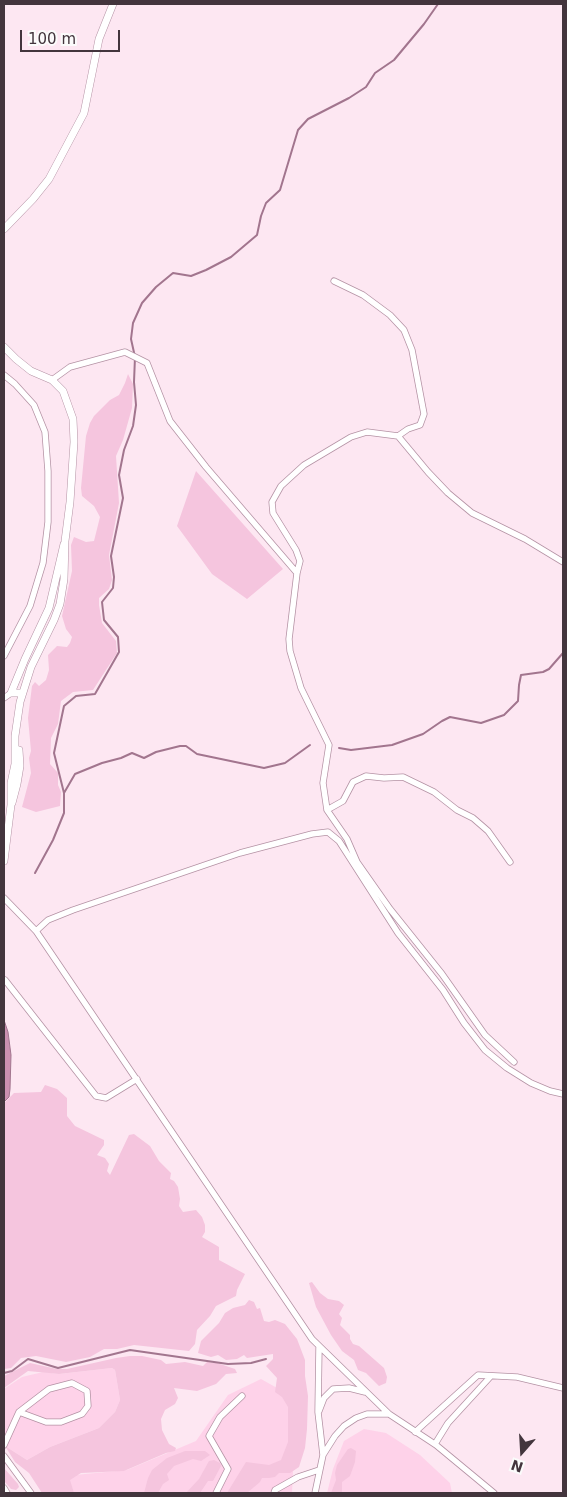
<!DOCTYPE html>
<style>
body{margin:0}
#map{position:relative;width:567px;height:1497px;overflow:hidden;background:#fde7f2;font-family:"DejaVu Sans",sans-serif}
canvas{display:block}
.frame{position:absolute;inset:0;border:5px solid #43353d;pointer-events:none}
.north{position:absolute;left:497px;top:1427px;width:50px;height:50px;-webkit-text-stroke:4px #fbfbfb;paint-order:stroke;rotate:199deg;font-size:14px;font-weight:700;line-height:20px;text-align:center;color:#43353d}
.north::after{content:'';display:block;margin:auto;width:18px;height:22px;background:#43353d;clip-path:polygon(50% 0,100% 100%,50% 72%,0 100%)}
.scale{position:absolute;left:20px;top:30px;width:100px;height:22px;box-sizing:border-box;border:2px solid #43353d;border-top:0;padding-left:6px;font-size:15px;line-height:18px;white-space:nowrap;color:#43353d;-webkit-text-stroke:4px #fbfbfb;paint-order:stroke}
</style>
<div id="map">
<canvas width="567" height="1497"></canvas>
<div class="frame"></div>
<div class="north">N</div>
<div class="scale">100 m</div>
</div>
<script>
const ctx = document.querySelector('canvas').getContext('2d');
ctx.lineJoin = 'round';
function fillPath(path, color) { ctx.fillStyle = color; ctx.fill(path, 'evenodd'); }
const toPath = rows => new Path2D(rows.map(r => 'M' + r).join(''));
function stroke(path, color, width, dash) { ctx.strokeStyle = color; ctx.lineWidth = width; ctx.lineCap = dash ? 'butt' : 'round'; ctx.setLineDash(dash || []); ctx.stroke(path); }
const built = toPath([
 [112,1368,115,1370,120,1400,115,1412,99,1428,50,1447,27,1460,5,1446,4,1444,4,1389,22,1377,43,1372,59,1374],
 [261,1379,286,1393,296,1407,292,1493,71,1493,66,1480,75,1475,127,1470,196,1441,228,1395],
 [364,1429,386,1433,420,1455,450,1483,452,1493,327,1493,333,1469,344,1441]
]);
const green = toPath([
 [128,374,133,384,132,408,123,440,116,456,119,503,109,555,112,580,109,589,99,598,99,605,102,623,116,641,117,653,93,690,73,692,61,701,58,724,51,738,50,764,58,773,58,785,61,792,60,806,36,812,22,807,31,773,29,758,31,751,28,718,32,686,35,682,39,686,46,680,49,670,48,655,57,646,67,647,70,643,72,637,66,629,62,616,72,571,71,545,74,537,86,542,94,541,100,517,94,506,82,496,81,488,86,436,90,423,94,416,110,400,119,395,125,383],
 [196,471,283,569,247,599,212,574,177,526],
 [45,1085,57,1089,67,1098,67,1116,75,1126,104,1140,104,1145,97,1155,105,1158,109,1164,107,1171,110,1175,129,1135,134,1134,150,1146,159,1161,171,1173,170,1179,174,1181,178,1187,180,1199,179,1206,183,1212,196,1210,202,1217,205,1225,205,1232,202,1237,219,1247,219,1260,245,1274,237,1290,236,1296,216,1306,210,1316,197,1330,195,1344,189,1351,134,1345,117,1349,104,1349,90,1357,66,1362,36,1356,21,1358,11,1368,4,1369,4,1103,14,1093,41,1092],
 [312,1282,320,1293,328,1299,339,1301,344,1305,339,1314,342,1318,340,1325,350,1335,350,1339,353,1344,359,1346,384,1368,387,1377,386,1383,379,1386,366,1373,358,1370,354,1360,342,1351,331,1335,316,1307,309,1283],
 [249,1300,254,1302,257,1309,260,1308,264,1321,269,1322,275,1320,285,1324,297,1339,305,1360,305,1376,308,1396,307,1429,305,1448,299,1467,290,1473,279,1473,275,1477,269,1478,262,1478,260,1482,247,1493,227,1493,246,1462,269,1465,281,1460,288,1442,288,1407,282,1397,275,1392,277,1378,266,1366,273,1359,273,1354,247,1358,244,1355,237,1359,226,1360,218,1355,211,1357,198,1353,201,1341,219,1323,225,1313,233,1308,245,1305],
 [130,1356,142,1356,161,1360,166,1364,185,1362,203,1366,207,1362,217,1363,235,1369,237,1373,226,1374,216,1384,197,1391,174,1388,178,1398,175,1404,165,1410,161,1419,162,1430,169,1444,176,1448,175,1451,166,1453,124,1471,81,1473,70,1480,74,1493,42,1493,29,1473,15,1462,5,1446,27,1460,50,1447,99,1428,115,1412,120,1400,115,1370,112,1368,59,1374,28,1371,4,1388,4,1376,30,1363,57,1369,67,1369,116,1358],
 [351,1448,356,1451,355,1462,350,1476,342,1482,342,1493,331,1493,336,1480,335,1473,337,1465,348,1449],
 [185,1451,205,1451,210,1455,201,1461,193,1459,174,1466,167,1474,169,1480,163,1484,158,1493,144,1493,148,1478,152,1470,167,1458],
 [214,1460,220,1463,221,1466,213,1481,208,1481,200,1493,186,1493,199,1479,209,1461],
 [4,1468,18,1484,19,1487,16,1490,11,1489,4,1481]
]);
const water = toPath([
 [4,1020,8,1032,11,1055,10,1089,9,1097,4,1102,4,1020]
]);
const stream = toPath([
 [339,748,351,750,392,745,423,734,442,721,450,717,481,723,504,715,518,701,519,685,521,675,543,672,549,669,563,653],
 [64,793,75,774,102,763,121,758,132,753,144,758,156,752,180,746,186,746,197,754,264,768,285,763,310,745],
 [35,873,53,840,64,813,64,793,54,753,64,706,76,696,95,694,119,652,118,637,104,620,102,602,113,588,114,577,111,556,123,498,119,475,124,450,133,426,136,405,134,382,135,357,131,339,133,323,142,303,156,287,173,273,191,276,206,270,231,257,257,235,261,216,266,203,280,190,298,130,308,119,349,98,366,87,375,73,394,60,424,24,438,4],
 [4,1373,12,1371,28,1359,58,1368,130,1350,228,1364,251,1363,266,1359]
]);
const minor = toPath([
 [4,375,15,384,34,405,45,432,48,471,48,522,43,563,30,606,4,656],
 [52,380,70,367,125,352,147,363,170,421,206,467,297,573,289,639,290,651,301,688,329,745,323,783,327,810,347,839,357,862,390,909,442,974,485,1035,514,1062],
 [398,436,428,472,448,493,472,513,525,539,563,562],
 [297,573,300,561,296,550,273,513,272,502,281,486,304,465,351,437,367,432,398,436,408,429,420,425,424,414,412,350,404,330,390,315,363,295,334,281],
 [4,698,11,693],
 [327,810,343,801,353,782,366,776,384,778,403,777,434,792,457,810,473,818,488,831,510,862],
 [4,898,36,931,312,1339,389,1414,436,1445,494,1493],
 [36,931,48,920,73,910,240,853,312,834,328,832,339,841,398,933,443,990,464,1023,485,1050,507,1068,531,1083,550,1091,563,1094],
 [5,980,96,1096,106,1098,137,1079],
 [319,1411,324,1398,333,1389,349,1388,365,1392],
 [415,1432,478,1375,517,1377,563,1388],
 [435,1444,448,1423,491,1376],
 [4,1445,19,1412,49,1389,72,1383,87,1391,88,1406,82,1414,61,1422,46,1422,19,1412],
 [323,1455,335,1436,344,1426,356,1418,367,1414,389,1414],
 [4,1456,31,1493],
 [4,1488,7,1493],
 [216,1493,228,1469,209,1436,220,1417,242,1396],
 [274,1493,275,1490,298,1477,319,1470],
 [315,1493,323,1455,318,1412,319,1347]
]);
const tertiary = toPath([
 [4,229,33,199,49,179,84,113,99,39,113,4],
 [4,347,16,359,31,371,52,380,63,391,73,419,74,442,70,502,65,541,64,579,60,604,54,620,31,667,20,702,15,736,15,764,11,783,11,805,4,861],
 [22,693,11,693,25,659,49,608,64,544],
 [12,803,17,784,20,766,19,750]
]);
fillPath(built, '#fed2e9');
fillPath(green, '#f5c5de');
fillPath(water, '#cb90b0');
stroke(water, '#a2758e', 1);
stroke(stream, '#a2758e', 2);
stroke(minor, '#b492a4', 7);
stroke(tertiary, '#b492a4', 8);
stroke(minor, '#fff', 5.5);
stroke(tertiary, '#fff', 7);
</script>
